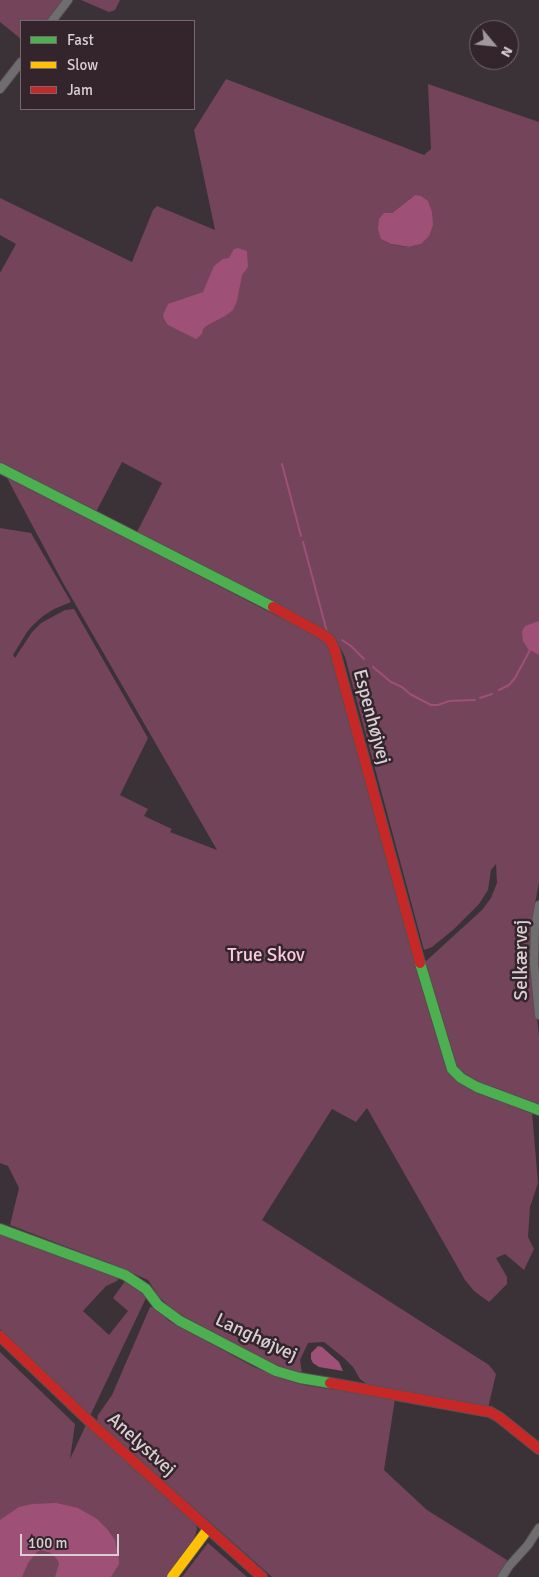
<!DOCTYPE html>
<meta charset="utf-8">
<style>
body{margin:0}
#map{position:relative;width:539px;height:1577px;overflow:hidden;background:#3a3236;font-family:Signika,sans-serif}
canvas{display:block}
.legend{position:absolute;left:20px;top:20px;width:175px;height:90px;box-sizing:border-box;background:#33252b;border:1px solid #75696e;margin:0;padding:6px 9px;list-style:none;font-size:15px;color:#d9cfd3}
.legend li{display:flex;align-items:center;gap:10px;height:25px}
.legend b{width:25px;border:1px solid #75696e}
.north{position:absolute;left:469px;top:20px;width:50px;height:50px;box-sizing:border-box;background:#33252b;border:1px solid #75696e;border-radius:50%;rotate:118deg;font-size:14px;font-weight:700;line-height:20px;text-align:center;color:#d9cfd3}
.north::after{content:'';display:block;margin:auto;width:18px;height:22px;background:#a1989c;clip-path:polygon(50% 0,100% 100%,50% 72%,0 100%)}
.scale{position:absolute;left:20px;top:1534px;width:99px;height:22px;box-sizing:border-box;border:2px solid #d9cfd3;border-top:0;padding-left:6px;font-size:15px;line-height:18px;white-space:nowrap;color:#d9cfd3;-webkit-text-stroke:4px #33252b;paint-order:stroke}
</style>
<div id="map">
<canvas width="539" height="1577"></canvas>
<ul class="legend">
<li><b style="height:6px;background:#4caf50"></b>Fast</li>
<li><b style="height:6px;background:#ffc107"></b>Slow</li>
<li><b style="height:6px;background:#c62828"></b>Jam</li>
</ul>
<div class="north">N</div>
<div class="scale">100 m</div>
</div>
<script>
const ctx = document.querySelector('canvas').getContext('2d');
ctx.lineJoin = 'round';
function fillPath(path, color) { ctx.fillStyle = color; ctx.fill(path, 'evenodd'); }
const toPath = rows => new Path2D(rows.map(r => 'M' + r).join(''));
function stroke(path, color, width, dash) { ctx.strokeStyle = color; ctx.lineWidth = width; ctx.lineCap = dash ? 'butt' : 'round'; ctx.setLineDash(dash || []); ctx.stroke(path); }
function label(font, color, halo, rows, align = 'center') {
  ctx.font = font + ' Signika,sans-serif'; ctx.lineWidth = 5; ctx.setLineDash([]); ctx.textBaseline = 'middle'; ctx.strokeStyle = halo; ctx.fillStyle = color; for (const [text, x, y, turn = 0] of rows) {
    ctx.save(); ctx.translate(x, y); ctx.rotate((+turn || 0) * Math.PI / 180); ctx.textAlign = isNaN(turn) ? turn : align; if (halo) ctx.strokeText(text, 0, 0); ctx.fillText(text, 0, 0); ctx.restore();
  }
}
const green = toPath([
 [0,0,64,0,48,21,21,21,21,39,0,22],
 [81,0,120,0,115,10,109,12],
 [226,79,424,155,431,149,428,84,539,122,539,882,532,920,531,961,539,1036,539,1107,472,1082,454,1063,425,962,482,910,491,898,497,883,496,864,491,870,488,890,479,904,453,930,432,947,424,950,345,657,337,641,324,629,303,618,136,534,162,483,122,462,96,512,0,462,0,273,16,244,0,235,0,198,132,262,153,210,157,206,215,230,194,130],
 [415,195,421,244,409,247,401,246,391,244,381,239,392,213],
 [6,476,306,631,326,643,331,650,426,989,435,1032,448,1070,532,1112,538,1183,530,1207,528,1237,534,1249,524,1270,505,1254,496,1258,507,1277,507,1284,489,1302,474,1291,465,1280,367,1108,356,1122,332,1109,262,1220,489,1365,496,1374,488,1408,368,1385,360,1379,353,1367,344,1358,324,1342,308,1343,300,1360,302,1373,260,1360,173,1310,159,1297,148,1280,109,1263,10,1225,19,1188,8,1166,0,1163,0,528,31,533,71,602,54,609,43,616,33,625,27,632,13,655,15,658,32,632,41,623,65,610,74,609,148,738,120,795,148,809,144,816,172,829,170,832,217,850,62,581],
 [0,1233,119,1278,117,1281,106,1286,83,1311,109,1335,128,1311,113,1298,125,1281,138,1287,146,1298,90,1416,0,1329],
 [150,1307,154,1307,169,1321,254,1367,283,1379,304,1385,395,1399,384,1470,427,1510,507,1560,498,1577,272,1577,97,1422,98,1415,112,1395],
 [0,1352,75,1424,70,1459,86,1425,195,1522,197,1529,194,1539,166,1577,0,1577],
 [208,1543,247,1577,182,1577]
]);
const water = toPath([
 [415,195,421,196,428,201,432,212,433,225,429,236,421,244,409,247,391,244,381,239,378,229,379,219,384,213,392,213],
 [238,248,247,251,248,267,242,275,237,301,233,310,225,316,206,326,203,329,202,334,196,339,168,325,164,319,163,315,168,304,203,292,214,266,223,259,229,258,234,249],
 [539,621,539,655,528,649,523,641,522,631,525,626],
 [318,1346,322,1347,339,1362,343,1371,319,1367,313,1363,311,1359,311,1353],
 [56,1503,78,1508,97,1519,107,1529,115,1540,118,1553,119,1564,111,1577,55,1577,59,1564,57,1559,51,1553,41,1550,37,1552,28,1563,22,1577,0,1577,0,1520,19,1507,32,1504]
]);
const stream = toPath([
 [282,464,301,536],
 [303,542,327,632],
 [342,640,351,646,364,659],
 [373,667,391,682,402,687,410,694,431,705,438,705,449,701,475,700],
 [499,690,509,685,515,678,530,650],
 [480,698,492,694]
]);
const street = toPath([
 [52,21,68,0],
 [0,89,21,62],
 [539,905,535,928,534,963,539,1015],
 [502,1577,509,1566,528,1545,539,1528]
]);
const fast = toPath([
 [0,468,273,607],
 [420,963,452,1069,461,1078,477,1087,539,1110],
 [0,1229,125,1275,146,1289,158,1305,180,1321,276,1371,300,1378,330,1383]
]);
const slow = toPath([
 [172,1577,208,1529]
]);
const jam = toPath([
 [273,607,322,634,330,640,334,648,420,963],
 [0,1336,90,1422,262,1577],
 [330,1383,490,1412,499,1417,539,1449]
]);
const streetNames = [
 ["Espenhøjvej",371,717,75],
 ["Selkærvej",522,960,-90],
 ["Langhøjvej",256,1338,25],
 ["Anelystvej",141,1445,42]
];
const parkNames = [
 ["True Skov",266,956]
];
fillPath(green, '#74445a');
fillPath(water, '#9e5076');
stroke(stream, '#9e5076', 2);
stroke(street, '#564f52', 10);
stroke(fast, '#564f52', 12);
stroke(slow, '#564f52', 12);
stroke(jam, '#564f52', 12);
stroke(street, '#706d6e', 8);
stroke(fast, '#4caf50', 10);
stroke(slow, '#ffc107', 10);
stroke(jam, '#c62828', 10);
label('19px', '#d9cfd3', '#33252b', streetNames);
label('19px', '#fbcade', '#33252b', parkNames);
</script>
